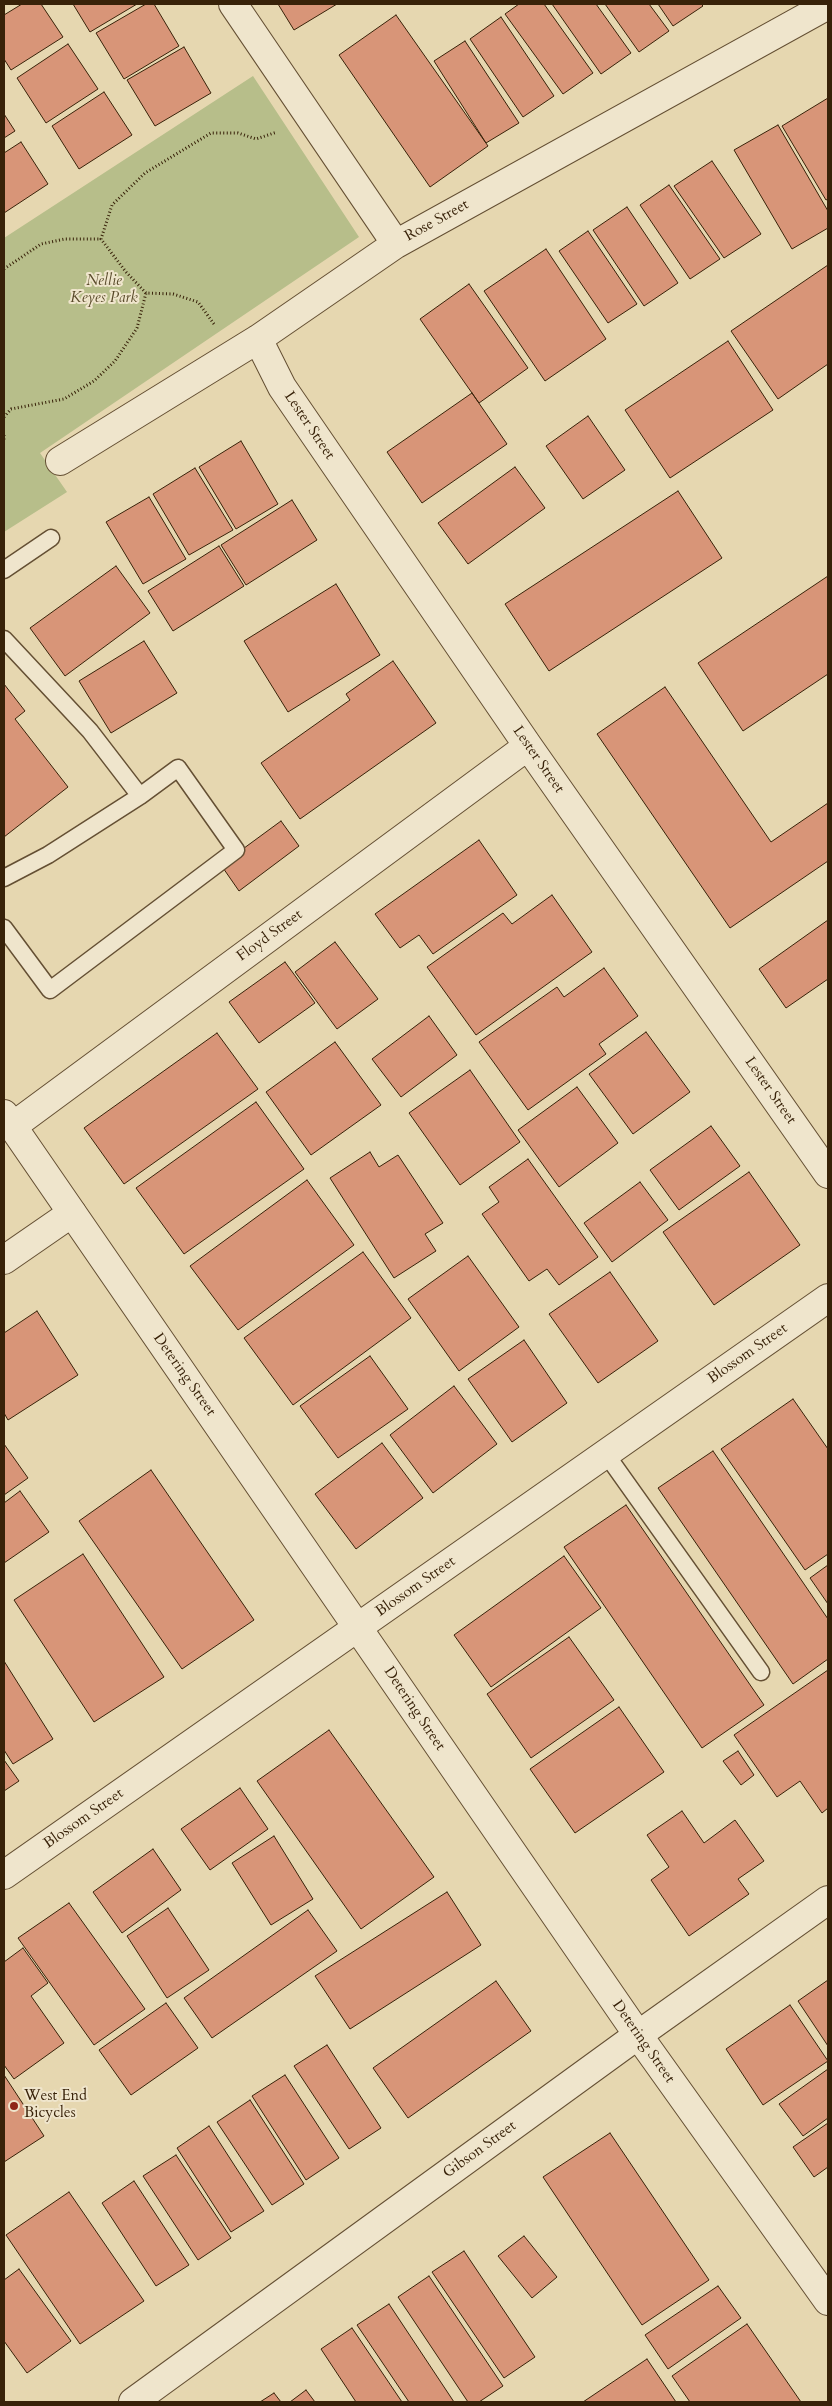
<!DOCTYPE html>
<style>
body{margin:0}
#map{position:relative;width:832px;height:2406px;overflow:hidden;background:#e6d7b0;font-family:Cardo,serif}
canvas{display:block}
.frame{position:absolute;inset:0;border:5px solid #382209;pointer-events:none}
</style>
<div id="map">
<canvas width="832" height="2406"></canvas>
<div class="frame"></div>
</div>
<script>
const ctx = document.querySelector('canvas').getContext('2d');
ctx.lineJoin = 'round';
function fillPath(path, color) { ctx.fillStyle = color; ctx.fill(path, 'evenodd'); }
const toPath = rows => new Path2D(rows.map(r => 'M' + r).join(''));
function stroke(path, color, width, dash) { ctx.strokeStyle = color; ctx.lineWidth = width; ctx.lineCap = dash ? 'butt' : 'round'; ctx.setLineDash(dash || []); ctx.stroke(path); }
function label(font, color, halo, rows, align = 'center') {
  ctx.font = font + ' Cardo,serif'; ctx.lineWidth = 4; ctx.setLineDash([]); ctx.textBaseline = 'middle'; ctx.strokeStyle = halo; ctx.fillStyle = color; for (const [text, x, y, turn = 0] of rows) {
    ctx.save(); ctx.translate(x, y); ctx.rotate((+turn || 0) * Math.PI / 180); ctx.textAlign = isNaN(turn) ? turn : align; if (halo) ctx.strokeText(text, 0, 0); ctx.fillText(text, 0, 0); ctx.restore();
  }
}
const green = toPath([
 [253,76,359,237,40,453,67,492,4,532,4,238]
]);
const building = toPath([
 [22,4,41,4,63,37,11,70,4,59,4,15,22,4],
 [73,4,137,4,90,32,73,4],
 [146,4,154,4,179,46,124,79,96,33,146,4],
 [278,4,337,4,294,30,278,4],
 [519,4,544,4,593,73,563,94,505,14,519,4],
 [552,4,596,4,631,53,601,74,552,4],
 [605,4,649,4,669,31,639,52,605,4],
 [658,4,701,4,703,6,673,26,658,4],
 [396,15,488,146,430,187,339,55,396,15],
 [501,17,554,96,523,117,470,39,501,17],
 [465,41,519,123,486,143,434,61,465,41],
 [68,44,98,89,46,123,17,78,68,44],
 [184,47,211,93,155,126,127,80,184,47],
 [104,92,132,135,79,169,52,126,104,92],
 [828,98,828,199,826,200,782,126,828,98],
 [4,114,15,131,4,138,4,114],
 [778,125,828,211,828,228,792,249,734,150,778,125],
 [21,142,48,184,4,213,4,153,21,142],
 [712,161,761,234,724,258,674,186,712,161],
 [669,185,720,259,690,279,640,205,669,185],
 [627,207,678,283,644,306,593,230,627,207],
 [588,231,637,304,608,323,559,251,588,231],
 [546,249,606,339,545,381,484,291,546,249],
 [828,265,828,364,778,399,731,331,828,265],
 [469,284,528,368,479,403,420,319,469,284],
 [728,341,773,410,670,478,625,410,728,341],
 [472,393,507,444,422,503,387,452,472,393],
 [588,416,625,470,583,499,546,446,588,416],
 [241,441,278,504,236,529,199,467,241,441],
 [515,467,545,508,468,564,438,523,515,467],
 [195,468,233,530,189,555,153,494,195,468],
 [678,491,722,558,549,671,505,604,678,491],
 [149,497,186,559,143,584,106,522,149,497],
 [292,500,317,540,246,585,221,545,292,500],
 [219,546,244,586,173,631,148,591,219,546],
 [116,566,150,613,65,676,30,628,116,566],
 [828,576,828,674,743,731,698,663,828,576],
 [336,584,380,655,288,712,244,641,336,584],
 [144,641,177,693,111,733,79,681,144,641],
 [393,661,436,723,300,819,261,763,350,700,346,694,393,661],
 [4,684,25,711,15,719,68,787,4,837,4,684],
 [665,687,771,842,828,803,828,861,730,928,597,734,665,687],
 [281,821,299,846,239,891,221,865,281,821],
 [479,840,517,895,433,954,419,935,400,948,375,914,479,840],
 [552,895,592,952,476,1035,427,967,503,913,512,924,552,895],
 [828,920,828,979,786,1008,759,969,828,920],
 [335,942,378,999,337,1029,295,972,335,942],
 [285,962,315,1003,259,1043,229,1002,285,962],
 [604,968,638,1016,599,1044,606,1054,528,1110,479,1042,557,987,564,997,604,968],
 [429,1016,457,1055,401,1097,372,1059,429,1016],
 [646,1032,690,1092,633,1134,589,1074,646,1032],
 [217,1033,258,1089,124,1184,84,1128,217,1033],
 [335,1042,381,1105,311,1155,266,1092,335,1042],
 [470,1070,520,1142,460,1185,409,1113,470,1070],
 [577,1087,618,1143,559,1187,518,1130,577,1087],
 [256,1102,304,1169,184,1254,136,1188,256,1102],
 [711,1126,740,1166,679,1210,650,1170,711,1126],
 [370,1152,379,1167,398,1155,443,1223,425,1234,436,1251,394,1278,330,1178,370,1152],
 [528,1159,598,1257,559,1285,547,1269,529,1281,482,1214,499,1202,489,1187,528,1159],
 [749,1172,800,1245,714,1305,663,1232,749,1172],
 [307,1180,354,1245,238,1330,190,1266,307,1180],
 [640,1182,668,1220,612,1262,584,1223,640,1182],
 [363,1252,411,1318,293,1405,244,1338,363,1252],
 [468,1256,519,1327,459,1371,408,1299,468,1256],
 [610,1272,658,1341,598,1383,549,1314,610,1272],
 [37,1311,78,1375,8,1420,4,1413,4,1333,37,1311],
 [524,1340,567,1403,512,1442,468,1379,524,1340],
 [370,1356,408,1409,338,1458,300,1406,370,1356],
 [454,1386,497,1444,433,1493,390,1435,454,1386],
 [793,1399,828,1449,828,1554,805,1570,721,1449,793,1399],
 [382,1443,423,1498,356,1549,315,1494,382,1443],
 [4,1444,28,1478,4,1495,4,1444],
 [713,1451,828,1619,828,1659,793,1684,658,1488,713,1451],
 [151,1470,254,1620,182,1669,79,1521,151,1470],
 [20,1491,49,1532,4,1563,4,1503,20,1491],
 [626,1505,764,1705,702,1748,564,1547,626,1505],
 [83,1554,164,1677,94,1722,14,1600,83,1554],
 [564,1556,601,1608,491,1687,454,1635,564,1556],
 [828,1565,828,1604,810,1578,828,1565],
 [569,1637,614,1700,531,1758,487,1694,569,1637],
 [4,1661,53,1739,13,1764,4,1750,4,1661],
 [828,1670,828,1808,822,1813,800,1781,777,1797,734,1735,828,1670],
 [619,1707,664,1772,575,1833,530,1769,619,1707],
 [329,1730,434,1877,361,1929,257,1781,329,1730],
 [738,1751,754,1775,741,1785,723,1761,738,1751],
 [4,1760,19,1781,4,1791,4,1760],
 [240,1788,268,1829,210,1870,181,1829,240,1788],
 [682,1811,704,1843,735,1820,764,1861,738,1879,749,1894,689,1936,651,1880,669,1867,647,1835,682,1811],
 [274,1836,313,1899,271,1925,232,1863,274,1836],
 [153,1849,181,1890,122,1933,93,1892,153,1849],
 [447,1892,481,1945,350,2029,315,1976,447,1892],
 [69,1903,145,2009,94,2045,18,1938,69,1903],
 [168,1908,209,1970,167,1998,127,1936,168,1908],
 [308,1910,337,1951,212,2038,184,1998,308,1910],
 [23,1948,48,1983,31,1996,64,2043,14,2079,4,2065,4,1962,23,1948],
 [828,1980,828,2046,798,2001,828,1980],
 [496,1981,531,2031,408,2118,373,2068,496,1981],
 [166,2003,198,2048,131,2095,99,2050,166,2003],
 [790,2005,828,2061,763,2105,726,2049,790,2005],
 [327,2045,381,2128,349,2149,294,2066,327,2045],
 [828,2069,828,2118,803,2136,779,2104,828,2069],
 [4,2075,44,2136,4,2162,4,2075],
 [285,2075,339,2158,306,2180,252,2096,285,2075],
 [250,2100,304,2184,272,2205,217,2122,250,2100],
 [828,2123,828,2167,814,2177,793,2147,828,2123],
 [209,2126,264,2211,231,2232,177,2148,209,2126],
 [610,2133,709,2280,642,2325,543,2177,610,2133],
 [176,2155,231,2238,198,2260,143,2176,176,2155],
 [134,2181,189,2265,156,2286,102,2203,134,2181],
 [69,2192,144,2301,80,2344,6,2235,69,2192],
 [524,2236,557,2277,532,2298,498,2256,524,2236],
 [464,2251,535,2357,504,2378,432,2272,464,2251],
 [19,2269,71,2341,27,2373,4,2341,4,2280,19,2269],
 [429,2276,503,2386,479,2402,468,2402,398,2297,429,2276],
 [718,2286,741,2318,668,2369,645,2335,718,2286],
 [389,2304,454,2402,409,2402,357,2325,389,2304],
 [747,2324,801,2402,690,2402,672,2376,747,2324],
 [352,2328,402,2402,356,2402,321,2349,352,2328],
 [647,2359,676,2402,583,2402,647,2359],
 [306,2390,315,2402,290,2402,306,2390],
 [274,2393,281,2402,260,2402,274,2393]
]);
const path = toPath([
 [4,269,41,244,65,239,101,239],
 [214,324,198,302,173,294,146,293,126,272,101,239,112,205,145,173,211,133,238,133,256,139,277,132],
 [4,417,11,409,64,399,94,381,115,361,137,328,146,293],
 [4,435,4,440]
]);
const service = toPath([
 [4,570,51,538],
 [4,639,90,731,140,796],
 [4,878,48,855,140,796,178,768,236,850,50,990,4,928],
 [606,1454,761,1672]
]);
const minor = toPath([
 [233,4,396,244],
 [258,339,282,387,528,746,828,1174],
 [60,461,258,339,396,244,828,5],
 [13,1126,528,746],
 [4,1260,72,1213],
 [4,1875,828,1298],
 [133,2402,638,2035,828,1900]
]);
const tertiary = toPath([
 [4,1114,638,2035,828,2301]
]);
const markers = [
 [14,2106,5,"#8f2418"]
];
const streetNames = [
 ["Rose Street",437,221,-29],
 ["Lester Street",309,426,56],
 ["Lester Street",538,760,55],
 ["Floyd Street",270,936,-36],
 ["Lester Street",770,1091,55],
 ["Blossom Street",748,1354,-35],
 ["Detering Street",184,1375,55],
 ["Blossom Street",416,1587,-35],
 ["Detering Street",414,1709,56],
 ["Blossom Street",84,1819,-35],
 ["Detering Street",643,2042,55],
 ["Gibson Street",480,2150,-36]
];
const parkNames = [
 ["Nellie",104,282],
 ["Keyes Park",104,299]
];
const poiNames = [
 ["West End",24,2097],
 ["Bicycles",24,2114]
];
fillPath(green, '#b7be8a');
fillPath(building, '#d89578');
stroke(building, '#382209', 1);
stroke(service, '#644f33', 19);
stroke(minor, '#644f33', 30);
stroke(tertiary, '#644f33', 30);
stroke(path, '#382209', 3, [1, 2.5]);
stroke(service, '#efe5cc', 16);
stroke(minor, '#efe5cc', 28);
stroke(tertiary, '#efe5cc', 28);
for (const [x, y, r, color] of markers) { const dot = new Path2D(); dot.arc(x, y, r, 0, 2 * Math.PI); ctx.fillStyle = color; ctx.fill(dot); stroke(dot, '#efe5cc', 2); }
label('15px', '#382209', '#efe5cc', streetNames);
label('italic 15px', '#584929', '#efe5cc', parkNames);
label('15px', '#382209', '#efe5cc', poiNames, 'left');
</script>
